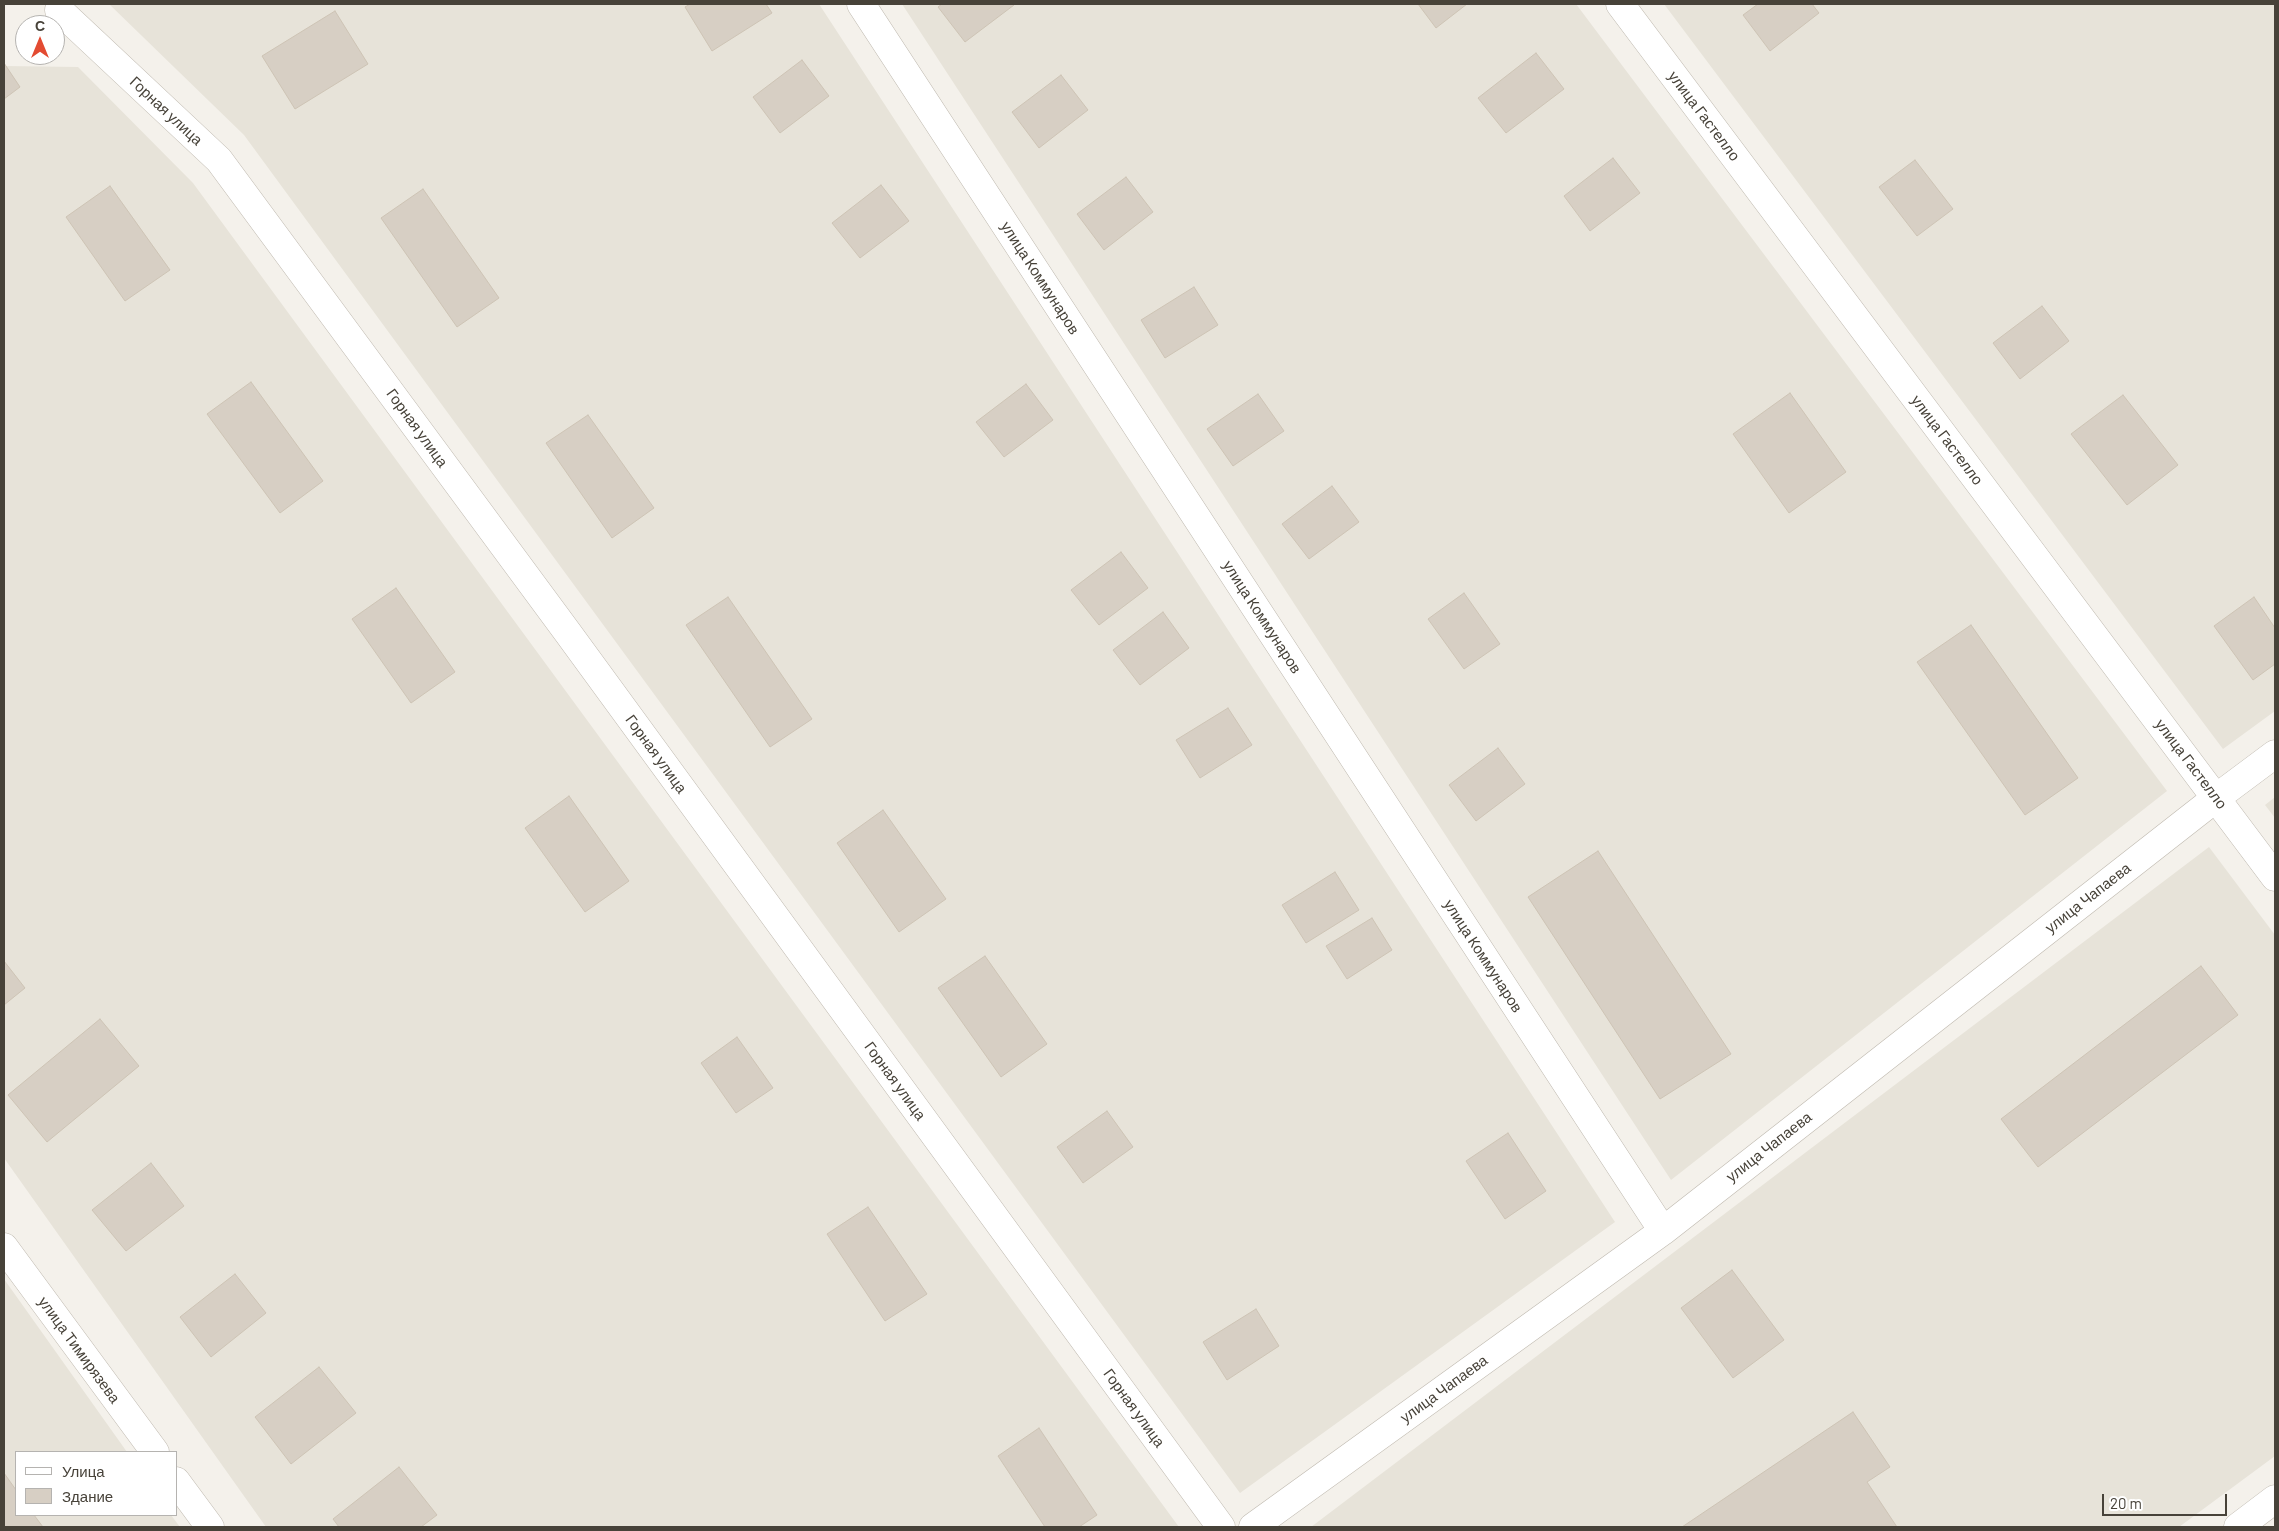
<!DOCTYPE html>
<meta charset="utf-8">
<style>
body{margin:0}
#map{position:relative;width:2279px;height:1531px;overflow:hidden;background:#f4f1eb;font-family:Barlow,sans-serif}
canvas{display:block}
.frame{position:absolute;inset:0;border:5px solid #474239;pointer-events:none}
.legend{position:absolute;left:15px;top:1451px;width:162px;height:65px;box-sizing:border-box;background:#fff;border:1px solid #b5b3b0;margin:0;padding:6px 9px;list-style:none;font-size:15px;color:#474239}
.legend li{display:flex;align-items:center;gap:10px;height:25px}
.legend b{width:25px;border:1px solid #b5b3b0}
.north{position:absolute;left:15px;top:15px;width:50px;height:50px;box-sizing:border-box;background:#fff;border:1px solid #b5b3b0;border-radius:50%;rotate:0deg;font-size:14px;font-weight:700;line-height:20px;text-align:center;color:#474239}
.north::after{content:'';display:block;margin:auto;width:18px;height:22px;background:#e34b32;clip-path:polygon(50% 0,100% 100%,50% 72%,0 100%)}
.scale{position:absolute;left:2102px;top:1494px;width:125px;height:22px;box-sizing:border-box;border:2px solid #474239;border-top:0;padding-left:6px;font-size:15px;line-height:18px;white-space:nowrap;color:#474239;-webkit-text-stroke:4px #fff;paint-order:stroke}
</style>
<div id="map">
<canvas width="2279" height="1531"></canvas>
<div class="frame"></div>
<ul class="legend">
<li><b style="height:6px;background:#fff"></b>Улица</li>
<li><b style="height:14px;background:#d7cfc4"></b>Здание</li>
</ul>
<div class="north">С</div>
<div class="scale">20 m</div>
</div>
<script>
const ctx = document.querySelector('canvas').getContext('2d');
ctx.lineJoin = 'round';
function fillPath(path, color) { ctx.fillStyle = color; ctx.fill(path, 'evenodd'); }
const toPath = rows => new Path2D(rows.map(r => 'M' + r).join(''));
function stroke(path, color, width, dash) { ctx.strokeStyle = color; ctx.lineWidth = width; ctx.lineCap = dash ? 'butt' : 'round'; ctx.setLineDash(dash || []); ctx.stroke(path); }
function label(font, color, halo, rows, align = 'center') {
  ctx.font = font + ' Barlow,sans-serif'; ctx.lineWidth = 4.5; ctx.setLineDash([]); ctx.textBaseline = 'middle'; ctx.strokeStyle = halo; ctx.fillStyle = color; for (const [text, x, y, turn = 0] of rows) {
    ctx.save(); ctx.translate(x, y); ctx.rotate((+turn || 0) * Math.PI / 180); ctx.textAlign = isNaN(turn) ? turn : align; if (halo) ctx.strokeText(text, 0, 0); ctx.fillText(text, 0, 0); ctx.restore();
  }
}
const residential = toPath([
 [109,4,819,4,1615,1222,1240,1493,244,135],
 [902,4,1576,4,2167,791,1671,1180],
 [1664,4,2275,4,2275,711,2223,749],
 [4,66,78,67,193,183,1179,1527,266,1527,4,1158],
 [2275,797,2275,818,2265,805],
 [2209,847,2275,935,2275,1456,2179,1527,1311,1527],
 [4,1279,127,1452,16,1452,16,1515,171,1515,180,1527,4,1527]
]);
const building = toPath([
 [690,4,766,4,772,13,712,51,685,7,690,4],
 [942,4,1013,4,1014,5,965,42,938,7,942,4],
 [1418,4,1467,4,1436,28,1418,4],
 [1758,4,1812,4,1819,13,1770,51,1743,15,1758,4],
 [335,11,368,64,295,109,262,56,335,11],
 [1536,53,1564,89,1506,133,1478,98,1536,53],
 [802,60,829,96,780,133,753,97,802,60],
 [4,63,20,87,4,99,4,63],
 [1061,75,1088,110,1039,148,1012,112,1061,75],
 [1613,158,1640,193,1590,231,1564,196,1613,158],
 [1915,160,1953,209,1917,236,1879,187,1915,160],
 [1126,177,1153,212,1104,250,1077,214,1126,177],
 [881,185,909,221,860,258,832,223,881,185],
 [110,186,170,270,125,301,66,217,110,186],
 [423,189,499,298,457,327,381,218,423,189],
 [1194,287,1218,325,1165,358,1141,320,1194,287],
 [2042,306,2069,341,2020,379,1993,343,2042,306],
 [251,382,323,481,280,513,207,414,251,382],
 [1026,384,1053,420,1004,457,976,422,1026,384],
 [1790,393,1846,472,1789,513,1733,434,1790,393],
 [1258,394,1284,431,1233,466,1207,429,1258,394],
 [2123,395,2178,465,2127,505,2071,434,2123,395],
 [588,415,654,508,612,538,546,443,588,415],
 [1332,486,1359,522,1309,559,1282,524,1332,486],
 [1121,552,1148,588,1099,625,1071,590,1121,552],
 [396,588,455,672,411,703,352,619,396,588],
 [1464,593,1500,644,1464,669,1428,619,1464,593],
 [728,597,812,719,770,747,686,625,728,597],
 [2254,597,2275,628,2275,664,2253,680,2214,626,2254,597],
 [1163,612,1189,648,1140,685,1113,650,1163,612],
 [1971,625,2078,778,2025,815,1917,662,1971,625],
 [1228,708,1252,745,1200,778,1176,740,1228,708],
 [1498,748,1525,784,1476,821,1449,785,1498,748],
 [569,796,629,881,585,912,525,828,569,796],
 [883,810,946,899,899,932,837,843,883,810],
 [1598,851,1731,1054,1660,1099,1528,897,1598,851],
 [1335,872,1359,910,1306,943,1282,905,1335,872],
 [1372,918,1392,950,1347,979,1326,946,1372,918],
 [985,956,1047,1044,1001,1077,938,988,985,956],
 [4,961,25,988,4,1005,4,961],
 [2201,966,2238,1015,2038,1167,2001,1119,2201,966],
 [100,1019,139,1066,47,1142,8,1095,100,1019],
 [737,1037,773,1088,736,1113,701,1063,737,1037],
 [1107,1111,1133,1147,1083,1183,1057,1147,1107,1111],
 [1508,1133,1546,1191,1505,1219,1466,1161,1508,1133],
 [151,1163,184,1206,126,1251,92,1210,151,1163],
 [868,1207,927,1294,885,1321,827,1234,868,1207],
 [1732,1270,1784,1340,1733,1378,1681,1308,1732,1270],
 [235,1274,266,1313,211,1357,180,1317,235,1274],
 [1256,1309,1279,1346,1227,1380,1203,1342,1256,1309],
 [319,1367,356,1413,291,1464,255,1417,319,1367],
 [1853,1412,1890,1467,1867,1482,1897,1527,1682,1527,1853,1412],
 [1039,1428,1097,1515,1079,1527,1045,1527,998,1456,1039,1428],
 [399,1467,437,1515,421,1527,339,1527,333,1519,399,1467],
 [4,1473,16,1490,16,1515,34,1515,43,1527,4,1527,4,1473]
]);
const street = toPath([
 [861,4,1663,1231],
 [1620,4,2275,877],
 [59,10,219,160,568,633,1221,1527],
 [4,1247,155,1452],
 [176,1481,210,1527],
 [1253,1527,1663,1231,2216,798,2275,754],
 [2238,1527,2275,1499]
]);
const streetNames = [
 ["Горная улица",166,111,43],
 ["улица Гастелло",1704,116,53],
 ["улица Коммунаров",1040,278,57],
 ["Горная улица",417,428,54],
 ["улица Гастелло",1947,440,53],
 ["улица Коммунаров",1262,617,57],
 ["Горная улица",656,754,54],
 ["улица Гастелло",2191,764,53],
 ["улица Чапаева",2088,898,-38],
 ["улица Коммунаров",1483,956,57],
 ["Горная улица",895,1081,54],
 ["улица Чапаева",1769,1147,-38],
 ["улица Тимирязева",79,1350,54],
 ["улица Чапаева",1444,1389,-36],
 ["Горная улица",1134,1408,54]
];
fillPath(residential, '#e7e3d9');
fillPath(building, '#d7cfc4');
stroke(building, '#cec4b5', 1);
stroke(street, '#beb8ae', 29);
stroke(street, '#fff', 28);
label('15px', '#474239', '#fff', streetNames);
</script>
